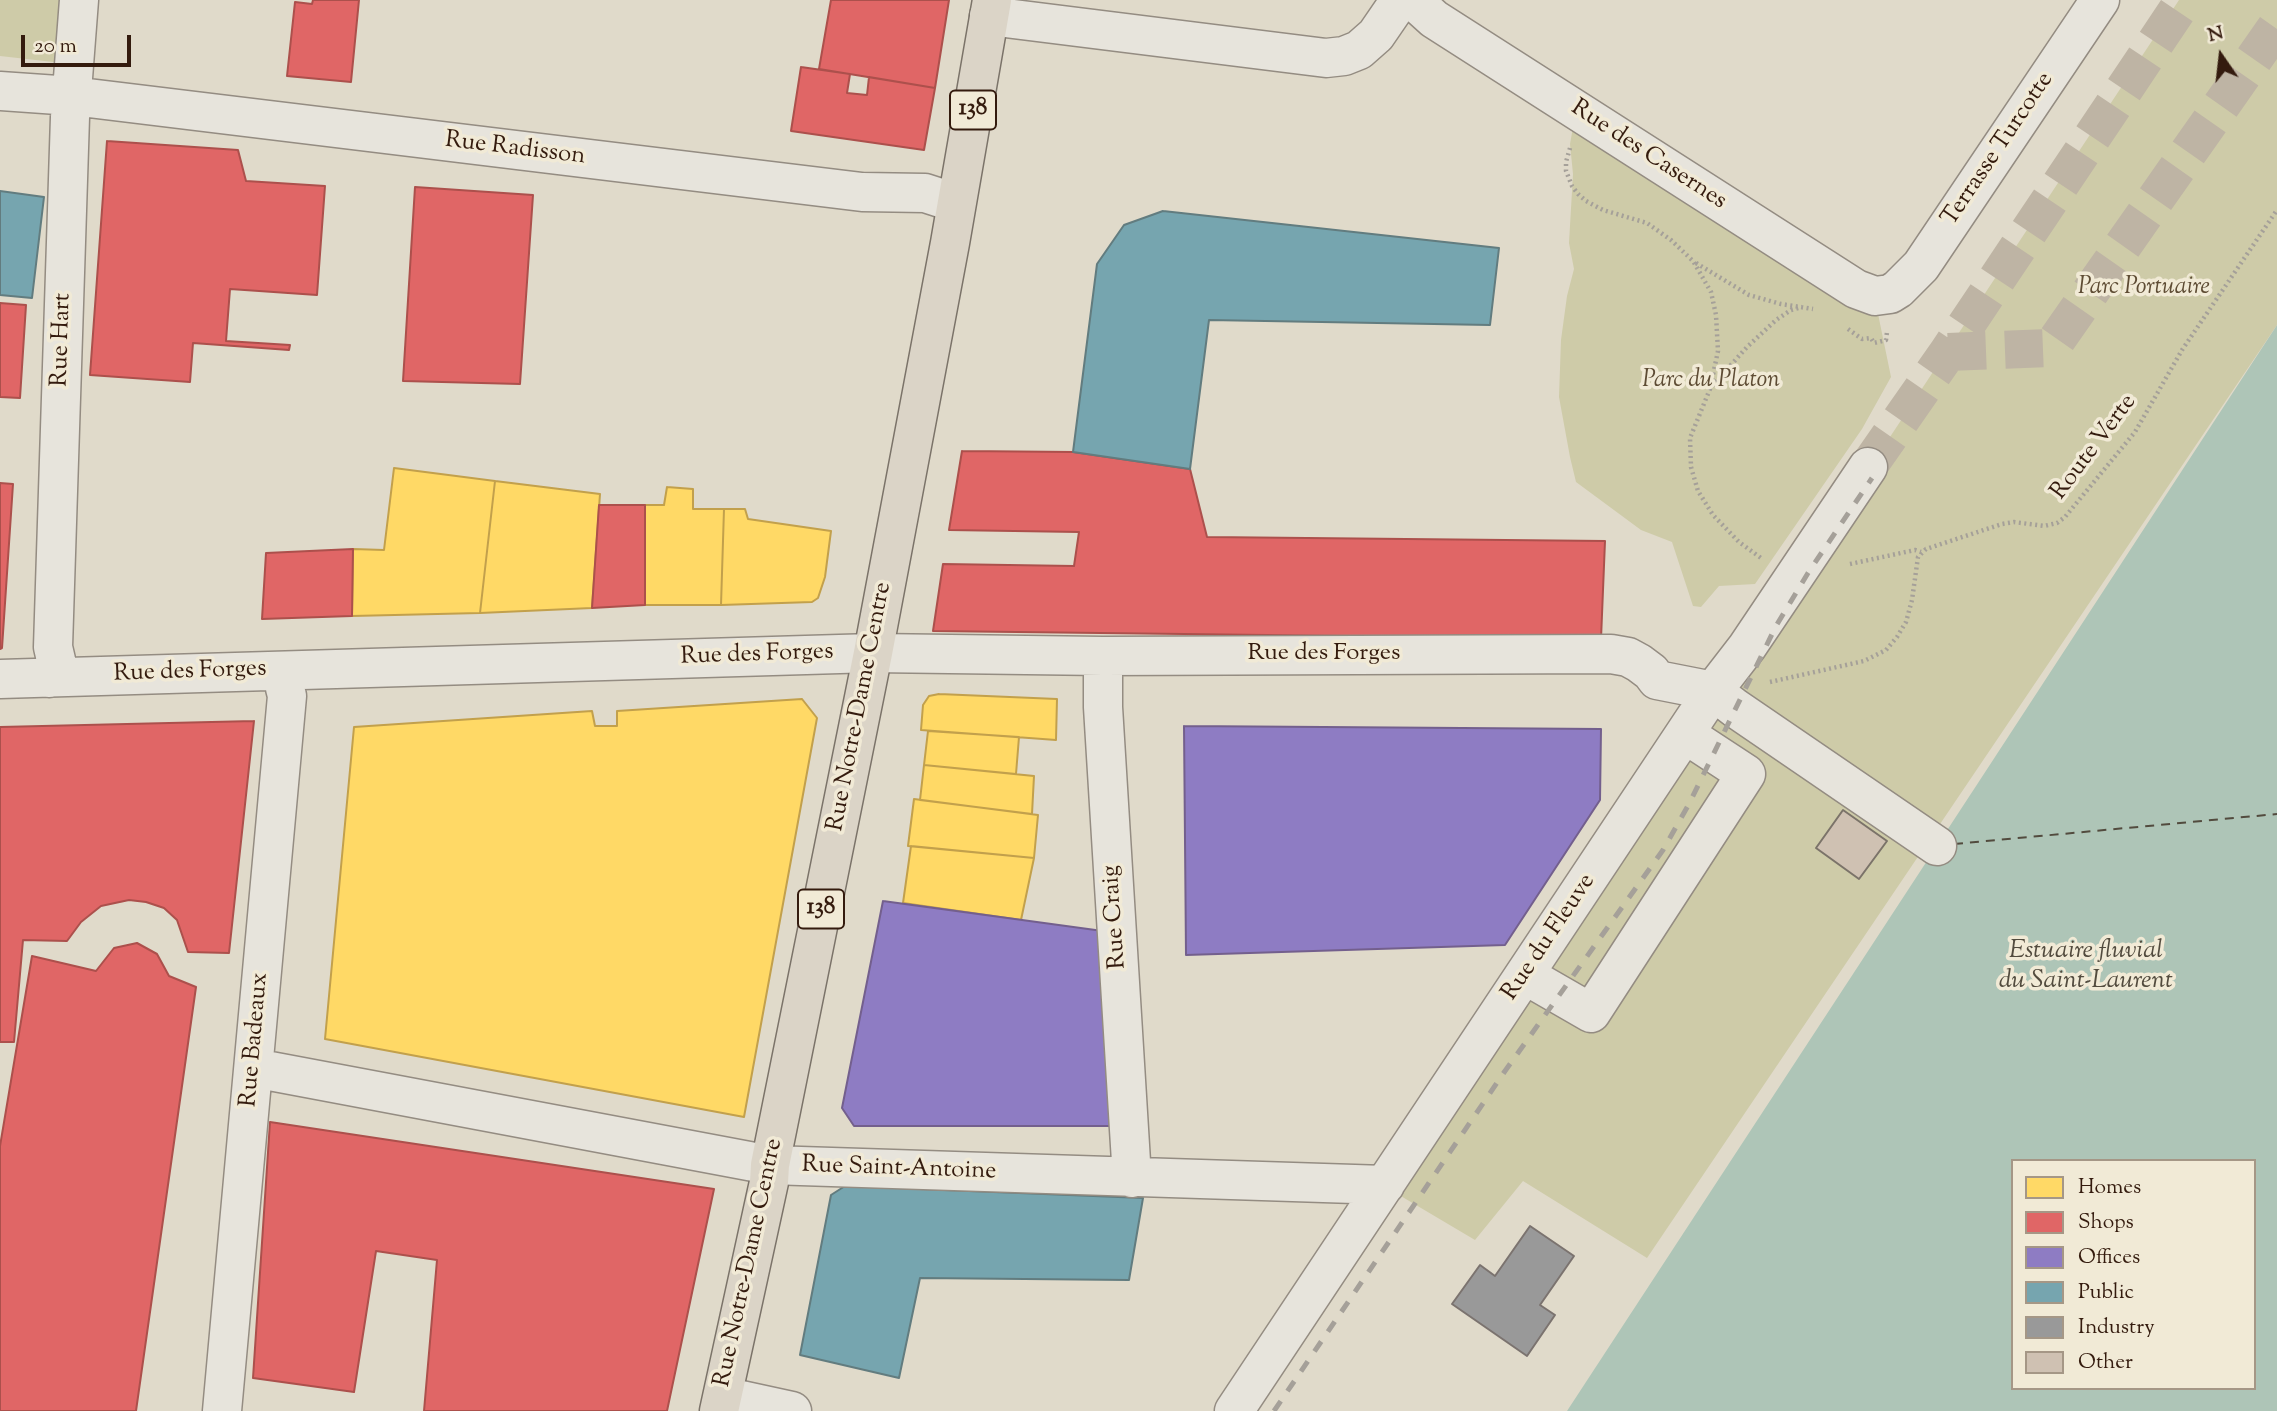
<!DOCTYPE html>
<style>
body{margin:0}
#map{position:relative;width:2277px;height:1411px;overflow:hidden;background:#e0daca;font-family:"Sorts Mill Goudy",serif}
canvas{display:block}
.legend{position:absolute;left:2011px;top:1159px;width:245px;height:231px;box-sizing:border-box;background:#f1ead6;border:2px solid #a59786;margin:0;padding:9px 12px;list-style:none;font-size:21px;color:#341b0e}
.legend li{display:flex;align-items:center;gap:14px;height:35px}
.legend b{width:35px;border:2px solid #a59786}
.north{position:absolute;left:2186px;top:21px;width:70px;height:70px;-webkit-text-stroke:5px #f1ead6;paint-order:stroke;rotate:346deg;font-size:19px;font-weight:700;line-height:28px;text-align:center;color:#341b0e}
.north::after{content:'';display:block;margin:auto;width:24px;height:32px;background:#341b0e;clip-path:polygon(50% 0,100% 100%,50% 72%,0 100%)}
.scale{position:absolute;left:21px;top:35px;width:110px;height:32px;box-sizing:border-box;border:4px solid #341b0e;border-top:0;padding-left:9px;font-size:21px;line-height:24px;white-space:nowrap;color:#341b0e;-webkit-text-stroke:5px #f1ead6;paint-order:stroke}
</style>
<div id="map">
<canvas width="2277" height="1411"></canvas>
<ul class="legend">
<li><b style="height:19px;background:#ffd966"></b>Homes</li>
<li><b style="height:19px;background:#e06666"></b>Shops</li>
<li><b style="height:19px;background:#8e7cc3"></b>Offices</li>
<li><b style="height:19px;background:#76a5af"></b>Public</li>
<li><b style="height:19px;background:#999"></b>Industry</li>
<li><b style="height:19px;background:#cfc1b2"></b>Other</li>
</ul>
<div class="north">N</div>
<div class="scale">20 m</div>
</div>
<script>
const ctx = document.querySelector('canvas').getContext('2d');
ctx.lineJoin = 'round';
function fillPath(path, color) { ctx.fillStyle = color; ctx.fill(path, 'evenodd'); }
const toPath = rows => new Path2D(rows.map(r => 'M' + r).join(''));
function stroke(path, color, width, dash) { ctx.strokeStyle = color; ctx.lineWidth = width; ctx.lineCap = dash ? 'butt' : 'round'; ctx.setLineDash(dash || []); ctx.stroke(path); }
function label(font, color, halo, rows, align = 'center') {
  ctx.font = font + ' "Sorts Mill Goudy",serif'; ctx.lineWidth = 7; ctx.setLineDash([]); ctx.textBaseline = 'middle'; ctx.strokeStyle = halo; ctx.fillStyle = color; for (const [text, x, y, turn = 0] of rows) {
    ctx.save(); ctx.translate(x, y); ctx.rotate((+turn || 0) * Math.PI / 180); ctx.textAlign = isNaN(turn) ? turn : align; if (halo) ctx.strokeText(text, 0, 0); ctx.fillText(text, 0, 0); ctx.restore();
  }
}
const green = toPath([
 [0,0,78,0,71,64,0,56],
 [2179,0,2277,0,2277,325,1647,1258,1523,1181,1475,1240,1394,1192,1845,505],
 [1575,116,1877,309,1891,377,1862,429,1755,584,1719,586,1701,607,1693,606,1672,542,1641,530,1576,482,1570,457,1559,397,1561,340,1567,296,1574,269,1569,243,1573,174,1570,144]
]);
const water = toPath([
 [2277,325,2277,1411,1567,1411,1978,783],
 [2013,1161,2254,1161,2254,1388,2013,1388]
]);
const homes = toPath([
 [394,468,495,481,480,613,352,616,353,549,384,550,394,468],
 [495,481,600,494,592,608,480,613,495,481],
 [667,487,693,489,693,509,724,509,721,605,645,605,645,505,664,505,667,487],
 [724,509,745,509,748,519,831,531,825,577,818,598,812,602,721,605,724,509],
 [939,694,1057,699,1056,740,921,730,923,705,929,696,939,694],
 [802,699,817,718,744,1117,325,1039,354,727,592,711,595,726,617,726,617,711,802,699],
 [928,731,1019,737,1016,774,924,765,928,731],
 [924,765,1034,776,1032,814,920,800,924,765],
 [914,799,1038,815,1034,858,908,846,914,799],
 [911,846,1034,858,1021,920,903,903,911,846]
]);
const shops = toPath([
 [313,0,359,0,351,82,287,76,295,2,312,4,313,0],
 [831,0,949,0,935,88,819,69,831,0],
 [801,67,850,74,847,93,867,95,869,77,935,88,924,150,791,131,801,67],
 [107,141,238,150,246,181,325,186,317,295,230,289,226,341,290,345,289,350,193,343,190,382,90,375,107,141],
 [415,187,533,195,520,384,403,381,415,187],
 [0,303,26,305,20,398,0,397,0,303],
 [962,451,1073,452,1190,469,1207,537,1605,541,1601,639,933,631,943,564,1074,566,1079,532,949,530,962,451],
 [0,483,13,484,2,648,0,649,0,483],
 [599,505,645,505,645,605,592,608,599,505],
 [353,549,352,616,262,619,266,553,353,549],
 [254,721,229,953,188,952,177,920,164,908,146,902,129,900,101,906,81,922,67,941,23,940,14,1042,0,1042,0,727,254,721],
 [137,943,157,954,169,976,196,987,136,1411,0,1411,0,1146,32,956,96,971,114,948,137,943],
 [270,1122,714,1189,667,1411,424,1411,437,1260,376,1251,354,1392,253,1378,270,1122]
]);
const offices = toPath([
 [1184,726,1601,729,1600,800,1505,945,1186,955,1184,726],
 [883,901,1110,932,1118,1126,854,1126,842,1108,883,901]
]);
const public = toPath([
 [0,191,44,197,32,298,0,295,0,191],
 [1163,211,1499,248,1490,325,1209,320,1190,469,1073,452,1097,264,1124,225,1163,211],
 [845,1186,1143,1198,1129,1280,920,1278,899,1378,800,1355,831,1195,845,1186]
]);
const industry = toPath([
 [1530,1226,1574,1256,1540,1305,1555,1315,1527,1356,1452,1304,1480,1265,1495,1276,1530,1226]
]);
const ferry = toPath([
 [1954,844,2277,814]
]);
const building = toPath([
 [1843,810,1887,841,1859,879,1816,848,1843,810]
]);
const minorTunnel = toPath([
 [1948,352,2051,348,2277,26],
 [1868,467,1948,352,2184,0]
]);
const path = toPath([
 [1570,148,1566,162,1566,171,1572,186,1578,194,1586,201,1603,210,1647,223,1671,240,1693,261,1711,292,1716,315,1718,351,1710,389,1690,438,1691,467,1698,491,1713,515,1739,542,1761,558],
 [1696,263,1749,295,1781,304,1813,309],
 [1848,329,1862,339,1871,338,1874,343,1886,340,1887,332],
 [1712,386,1747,347,1776,320,1791,310,1802,307],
 [1850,564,1915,550,1921,552],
 [1770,682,1864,661,1886,650,1897,637,1906,622,1912,600,1918,557,1926,549,2002,524,2014,522,2044,526,2057,523,2065,517,2135,432,2182,350,2277,210]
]);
const minor = toPath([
 [1413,0,1434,19,1856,289,1875,296,1890,294,1898,289,1921,266,2100,0],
 [989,16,1326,58,1344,56,1359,50,1376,35,1400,0],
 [0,91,72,96,862,192,925,193,956,203],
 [1103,656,1103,707,1132,1178],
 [49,678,56,660,53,647,70,117,79,0],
 [0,679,873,653,1103,656,1611,654,1628,657,1639,663,1651,672,1657,680,1713,691,1735,708,1937,846],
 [1525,975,1591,1013,1746,774,1685,734],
 [254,1068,770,1165,1385,1185],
 [723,1396,792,1411],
 [222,1411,287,696,285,688,289,671],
 [1234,1411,1713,691,1747,647,1868,467]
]);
const major = toPath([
 [719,1411,769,1182,770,1165,873,653,950,243,992,0]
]);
const rail = toPath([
 [1274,1411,1505,1071,1663,850,1689,804,1776,626,1808,573,1872,478]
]);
const shields = [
 [973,110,46],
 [821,909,46]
];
const shieldNames = [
 ["138",973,110],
 ["138",821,909]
];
const streetNames = [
 ["Rue Radisson",515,150,7],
 ["Terrasse Turcotte",1999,150,-56],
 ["Rue des Casernes",1648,156,33],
 ["Rue Hart",63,340,-88],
 ["Route Verte",2095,448,-53],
 ["Rue des Forges",1324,655],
 ["Rue des Forges",757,656,-2],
 ["Rue des Forges",190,673,-2],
 ["Rue Notre-Dame Centre",861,707,-79],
 ["Rue Craig",1116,917,-94],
 ["Rue du Fleuve",1550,938,-56],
 ["Rue Badeaux",256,1040,-85],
 ["Rue Saint-Antoine",899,1170,2],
 ["Rue Notre-Dame Centre",750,1263,-78]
];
const parkNames = [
 ["Parc Portuaire",2144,289],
 ["Parc du Platon",1711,382]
];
const waterNames = [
 ["Estuaire fluvial",2086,953],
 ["du Saint-Laurent",2086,983]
];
fillPath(green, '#cecba8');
fillPath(water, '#aec5b7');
fillPath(homes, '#ffd966');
stroke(homes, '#c2a04c', 2);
fillPath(shops, '#e06666');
stroke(shops, '#ac504c', 2);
fillPath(offices, '#8e7cc3');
stroke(offices, '#735f8d', 2);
fillPath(public, '#76a5af');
stroke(public, '#627c7f', 2);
fillPath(industry, '#999');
stroke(industry, '#7b736f', 2);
stroke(ferry, '#524b3e', 2, [9, 7]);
fillPath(building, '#cfc1b2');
stroke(building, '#7b7369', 2);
stroke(minorTunnel, '#beb4a4', 38, [38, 19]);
stroke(minor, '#948c82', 41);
stroke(major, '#7b7369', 41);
stroke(path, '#a5a099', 4.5, [2, 3.5]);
stroke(minor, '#e7e4dc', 38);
stroke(major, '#dbd4c7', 38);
stroke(rail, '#a5a099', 5, [12, 12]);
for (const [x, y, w] of shields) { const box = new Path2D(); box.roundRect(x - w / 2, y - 19.5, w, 39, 5); ctx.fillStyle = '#f1ead6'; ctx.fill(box); stroke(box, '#341b0e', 2); }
label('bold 23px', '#341b0e', null, shieldNames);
label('24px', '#341b0e', '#f1ead6', streetNames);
label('italic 24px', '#5e4c34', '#f1ead6', parkNames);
label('italic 26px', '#524b3e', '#f1ead6', waterNames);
</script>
